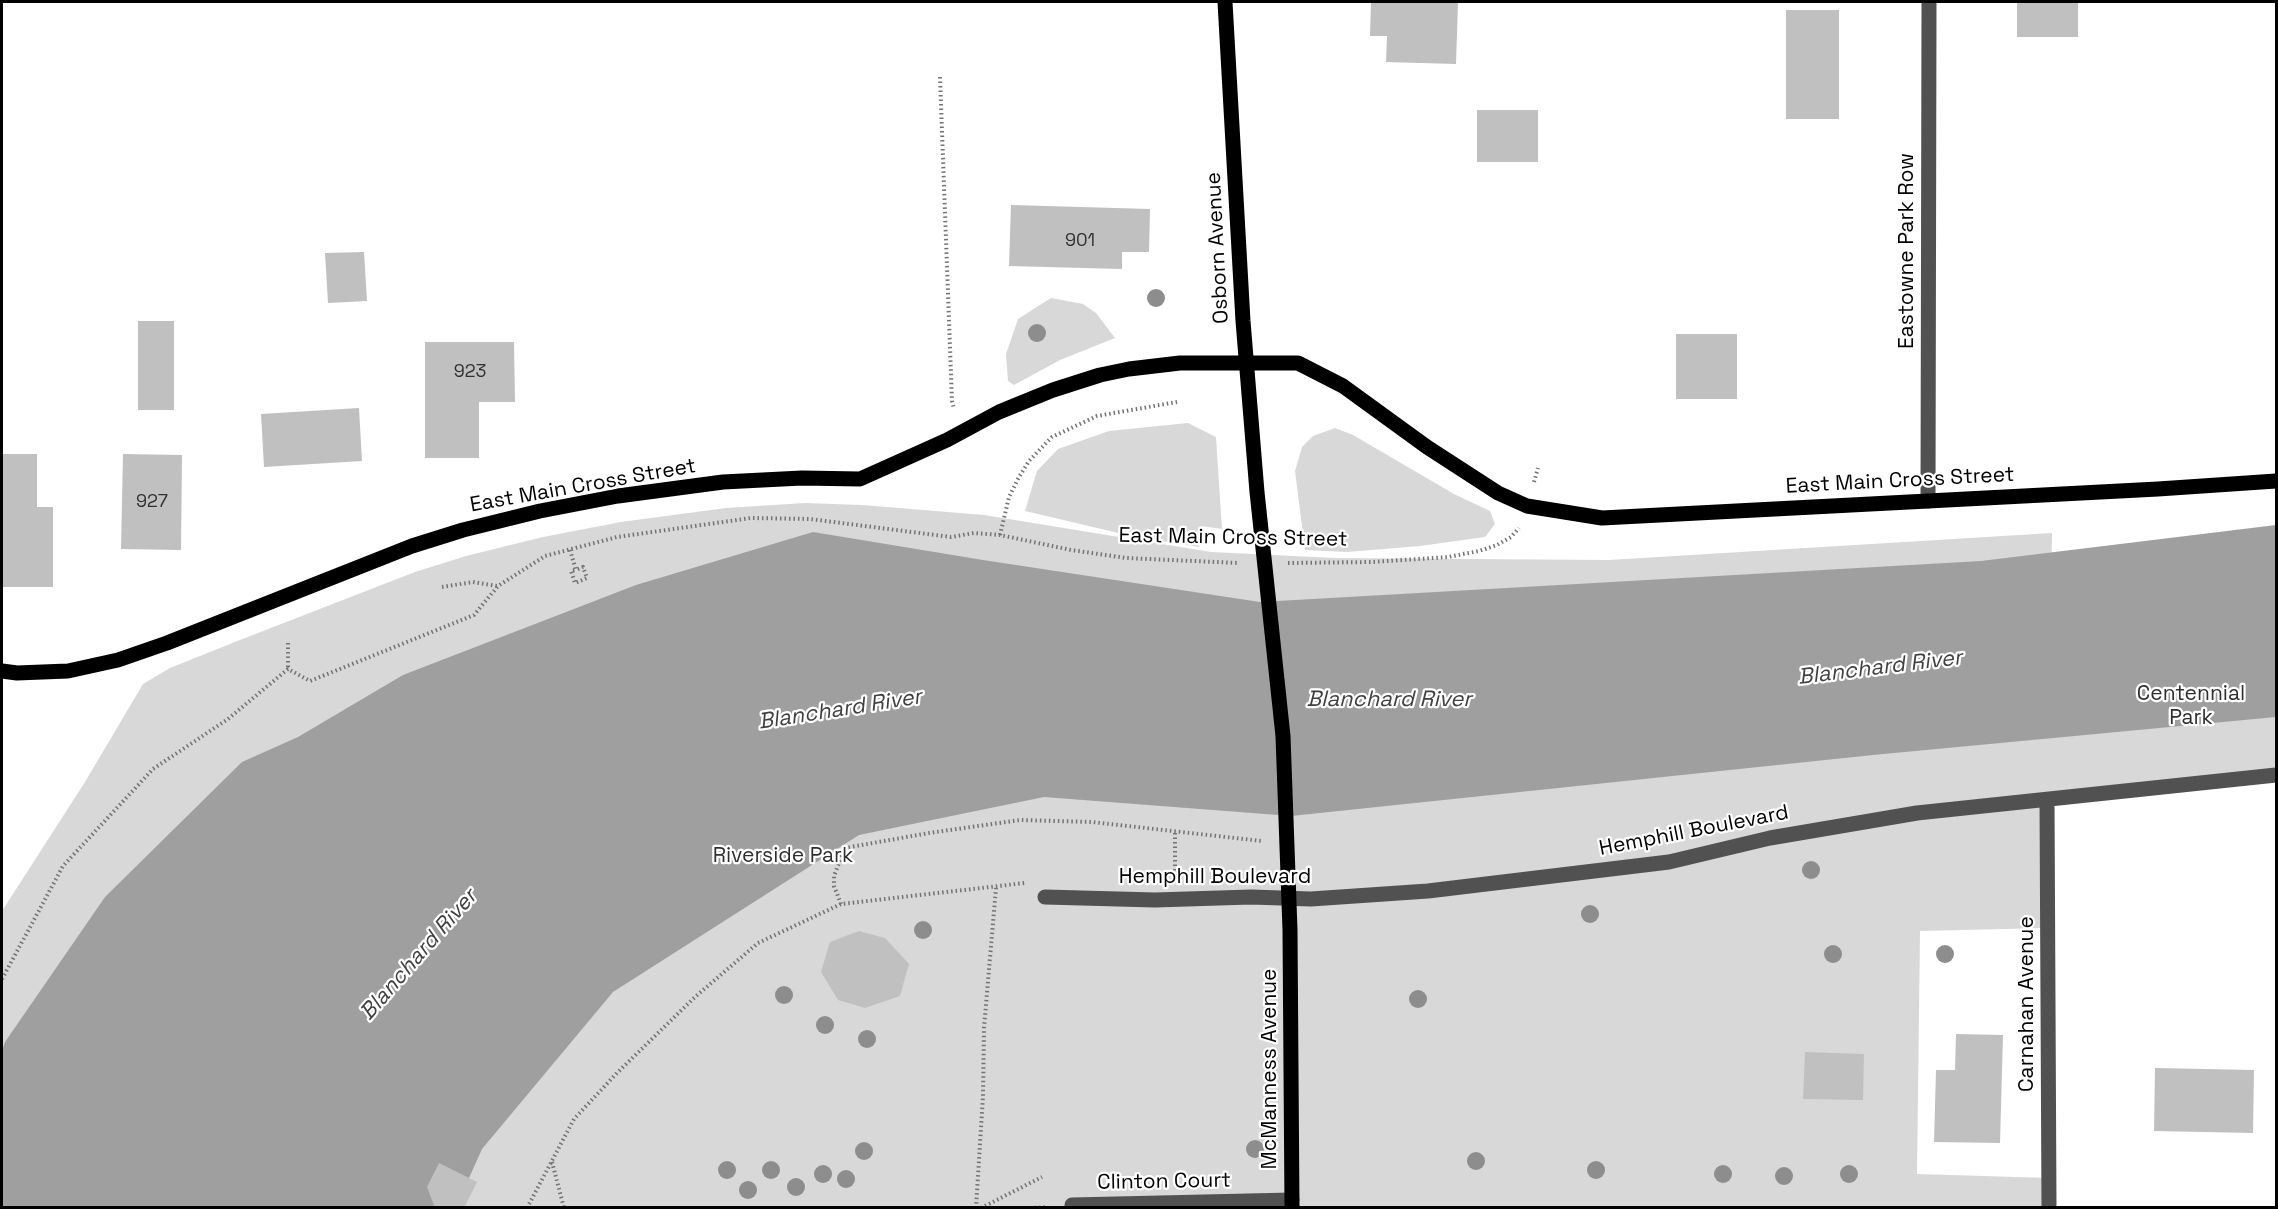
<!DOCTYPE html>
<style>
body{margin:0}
#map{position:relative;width:2278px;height:1209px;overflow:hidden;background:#fff;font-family:"Space Grotesk",sans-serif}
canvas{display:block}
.frame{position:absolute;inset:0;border:3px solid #000;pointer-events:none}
</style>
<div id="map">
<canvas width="2278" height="1209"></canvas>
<div class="frame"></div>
</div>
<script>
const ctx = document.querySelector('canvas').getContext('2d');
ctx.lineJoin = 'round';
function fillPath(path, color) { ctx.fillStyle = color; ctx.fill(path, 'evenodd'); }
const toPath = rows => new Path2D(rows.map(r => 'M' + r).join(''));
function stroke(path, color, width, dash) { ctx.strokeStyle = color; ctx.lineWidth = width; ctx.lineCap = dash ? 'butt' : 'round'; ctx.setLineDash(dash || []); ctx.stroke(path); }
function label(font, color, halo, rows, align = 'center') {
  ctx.font = font + ' "Space Grotesk",sans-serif'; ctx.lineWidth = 4.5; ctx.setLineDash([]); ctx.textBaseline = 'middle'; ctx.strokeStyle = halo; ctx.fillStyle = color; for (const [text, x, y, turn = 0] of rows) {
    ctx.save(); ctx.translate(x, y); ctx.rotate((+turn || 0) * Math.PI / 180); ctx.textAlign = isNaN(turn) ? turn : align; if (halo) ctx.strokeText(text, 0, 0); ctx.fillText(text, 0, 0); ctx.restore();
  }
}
const green = toPath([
 [1051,298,1083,304,1096,313,1115,338,1060,360,1014,385,1008,381,1006,354,1018,319],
 [1188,423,1216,437,1222,529,1201,526,1199,547,1131,536,1025,511,1037,471,1058,449,1109,431],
 [1335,428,1353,435,1454,494,1490,511,1495,524,1485,537,1420,546,1347,552,1305,550,1295,471,1302,447,1313,436],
 [805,503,862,505,984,515,1211,552,1335,558,1609,560,2052,533,2050,647,2276,618,2276,775,2047,800,2048,928,1920,931,1917,1174,2049,1178,2049,1207,2,1207,2,911,85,782,143,684,170,668,240,640,415,572,466,556,543,537,621,522,726,508]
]);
const water = toPath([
 [2276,525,2276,717,1873,755,1291,816,1044,797,859,835,613,992,482,1149,456,1207,2,1208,2,1051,5,1042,105,897,242,762,298,737,403,675,636,585,813,532,983,560,1260,602,1981,561]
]);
const building = toPath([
 [1371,2,1458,2,1456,64,1386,62,1387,36,1370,36],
 [2017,2,2078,2,2078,37,2017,37],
 [1786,10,1839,10,1839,119,1786,119],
 [1477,110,1538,110,1538,162,1477,162],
 [1011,205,1150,209,1149,252,1122,252,1122,269,1009,266],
 [364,252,367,301,328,303,325,253],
 [138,321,174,321,174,410,138,410],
 [1676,334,1737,334,1737,399,1676,399],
 [425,342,514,342,515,402,479,402,479,458,425,458],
 [359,408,362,461,264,467,261,414],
 [2,454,37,454,37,507,53,507,53,587,2,587],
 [123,454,182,455,181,550,121,549],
 [859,931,885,938,909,964,900,996,865,1008,838,1000,821,972,830,942],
 [1956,1034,2003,1035,2000,1143,1934,1142,1936,1070,1955,1070],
 [1805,1052,1864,1054,1863,1100,1803,1099],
 [2155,1068,2254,1070,2253,1133,2154,1131],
 [439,1163,477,1182,464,1208,435,1208,427,1187]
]);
const path = toPath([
 [940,77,952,401,954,409],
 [1534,482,1538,468],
 [1000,535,1009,497,1019,477,1029,461,1052,437,1097,416,1177,402],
 [570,550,576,570,571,571,575,583,587,578,583,567,576,570],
 [1288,563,1372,562,1448,557,1479,551,1497,545,1511,537,1519,528],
 [442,587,473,582,497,586],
 [288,643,288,669],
 [1175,875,1175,832],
 [841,904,834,886,834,876,845,848,929,833,1020,820,1092,822,1262,841],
 [2,979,63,866,153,769,228,719,288,669,310,681,474,615,498,586,545,556,617,537,751,518,810,519,951,537,974,533,1000,535,1071,550,1126,558,1239,563],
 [552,1162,564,1208],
 [527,1208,574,1119,617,1073,695,997,758,943,841,904,1025,883],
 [976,1208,983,1096,984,1028,996,888],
 [981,1208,1042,1177],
 [1030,1208,1048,1207]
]);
const minor = toPath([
 [1928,501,1929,2],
 [2047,800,2049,1208],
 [1045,897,1155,900,1251,897,1311,899,1428,891,1669,862,1770,838,1917,813,2276,775],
 [1072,1205,1292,1200]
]);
const major = toPath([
 [1225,2,1243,321,1257,492,1283,736,1290,930,1292,1208],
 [2,671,17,673,68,671,118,660,167,643,412,546,463,530,540,511,618,496,723,482,802,478,860,479,947,440,999,412,1053,390,1100,375,1129,369,1180,363,1298,363,1343,386,1427,447,1498,493,1527,506,1602,518,2158,489,2276,481]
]);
const trees = [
 [1156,298],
 [1037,333],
 [1811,870],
 [1590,914],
 [923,930],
 [1833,954],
 [1945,954],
 [784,995],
 [1418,999],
 [825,1025],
 [867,1039],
 [1255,1149],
 [864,1151],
 [1476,1161],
 [727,1170],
 [771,1170],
 [1596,1170],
 [823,1174],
 [1723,1174],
 [1849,1174],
 [1784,1176],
 [846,1179],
 [796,1187],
 [748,1190]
];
const numberNames = [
 ["901",1080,241],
 ["923",470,372],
 ["927",152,502]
];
const streetNames = [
 ["Osborn Avenue",1218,248,-93],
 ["Eastowne Park Row",1907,251,-90],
 ["East Main Cross Street",1900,481,-3],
 ["East Main Cross Street",583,486,-10],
 ["East Main Cross Street",1233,538,1],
 ["Hemphill Boulevard",1694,831,-11],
 ["Hemphill Boulevard",1215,877],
 ["Carnahan Avenue",2027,1004,-90],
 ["McManness Avenue",1270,1069,-90],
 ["Clinton Court",1164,1182,-1]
];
const parkNames = [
 ["Centennial",2191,694],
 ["Park",2191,718],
 ["Riverside Park",783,856]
];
const waterNames = [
 ["Blanchard River",1880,668,-7],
 ["Blanchard River",1389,700],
 ["Blanchard River",840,710,-9],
 ["Blanchard River",419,955,-49]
];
fillPath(green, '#d8d8d8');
fillPath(water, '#9f9f9f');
fillPath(building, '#c0c0c0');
stroke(path, '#737373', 4, [1.5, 3]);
stroke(minor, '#515151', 15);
stroke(major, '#000', 15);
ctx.fillStyle = '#8d8d8d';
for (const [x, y] of trees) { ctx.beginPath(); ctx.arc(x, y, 9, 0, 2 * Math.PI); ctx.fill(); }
label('18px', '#303030', null, numberNames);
label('21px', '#000', '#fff', streetNames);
label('21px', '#2f2f2f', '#fff', parkNames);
label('italic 22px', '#404040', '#fff', waterNames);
</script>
